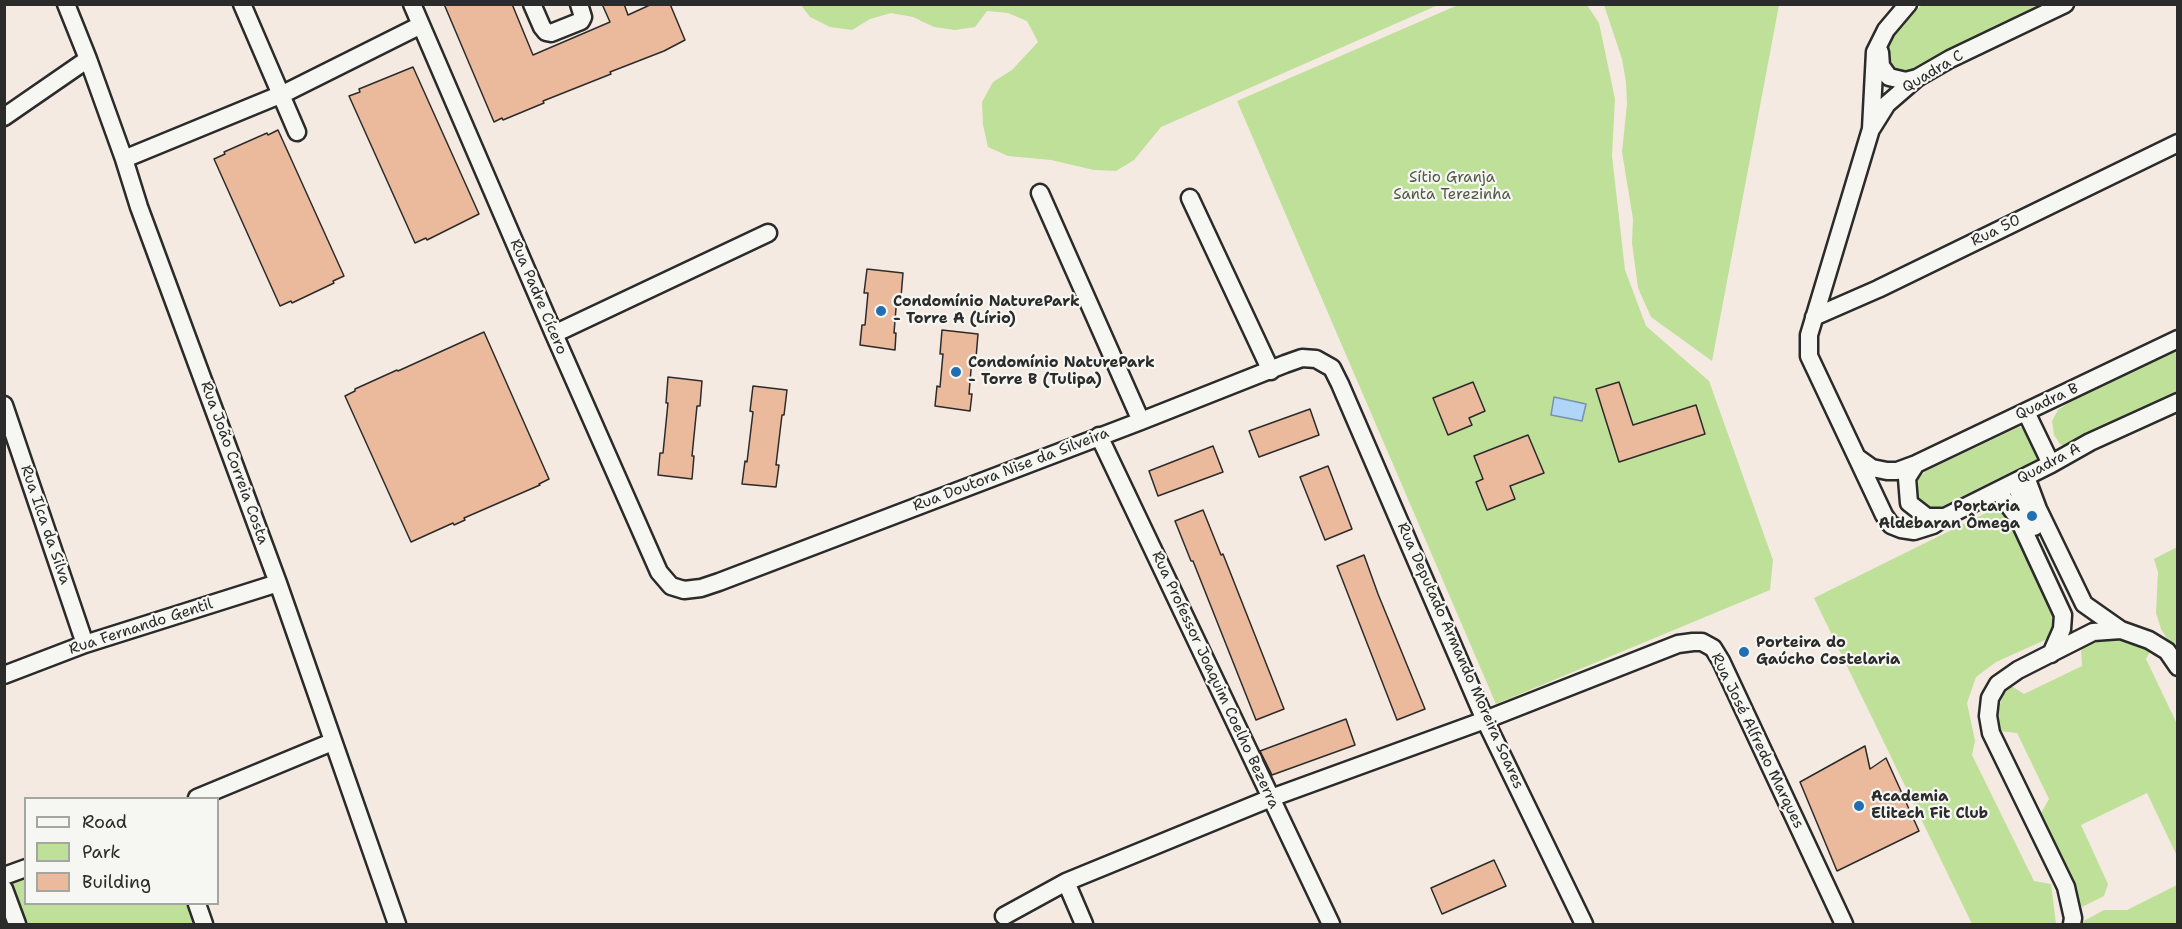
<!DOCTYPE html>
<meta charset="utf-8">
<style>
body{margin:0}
#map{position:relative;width:2182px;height:929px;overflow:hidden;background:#f4eae1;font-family:"Shantell Sans",sans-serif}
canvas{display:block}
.frame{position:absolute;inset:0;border:6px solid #2b2b2b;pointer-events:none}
.legend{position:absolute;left:24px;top:797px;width:195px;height:108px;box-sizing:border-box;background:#f6f6f2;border:2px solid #a5a5a2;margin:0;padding:8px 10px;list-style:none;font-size:18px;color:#2b2b2b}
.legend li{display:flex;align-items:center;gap:12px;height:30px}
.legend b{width:30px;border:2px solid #a5a5a2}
</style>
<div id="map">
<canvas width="2182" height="929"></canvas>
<div class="frame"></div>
<ul class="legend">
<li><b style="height:8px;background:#f6f6f2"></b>Road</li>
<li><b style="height:16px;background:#bee099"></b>Park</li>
<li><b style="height:16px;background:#ebb99c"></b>Building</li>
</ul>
</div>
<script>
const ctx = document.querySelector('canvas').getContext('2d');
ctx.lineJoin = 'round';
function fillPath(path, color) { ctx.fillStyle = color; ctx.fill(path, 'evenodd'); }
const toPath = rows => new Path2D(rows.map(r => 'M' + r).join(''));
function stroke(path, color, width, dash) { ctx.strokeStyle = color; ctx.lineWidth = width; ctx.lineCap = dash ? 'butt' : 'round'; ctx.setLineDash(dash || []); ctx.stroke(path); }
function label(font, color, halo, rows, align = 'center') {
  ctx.font = font + ' "Shantell Sans",sans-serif'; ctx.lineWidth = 4.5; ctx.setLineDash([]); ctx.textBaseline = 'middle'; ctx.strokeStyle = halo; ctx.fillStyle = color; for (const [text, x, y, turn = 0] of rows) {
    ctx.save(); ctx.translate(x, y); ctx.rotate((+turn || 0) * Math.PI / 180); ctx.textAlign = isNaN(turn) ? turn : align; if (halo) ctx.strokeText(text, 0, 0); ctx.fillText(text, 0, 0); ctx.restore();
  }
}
const green = toPath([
 [801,5,1438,5,1161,127,1134,160,1116,171,1094,170,1051,160,1008,156,988,147,983,125,982,102,993,82,1012,70,1038,42,1027,21,1008,13,987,11,975,27,955,30,934,27,913,17,891,13,870,19,852,30,830,27,810,17],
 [1458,5,1587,5,1599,23,1615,99,1612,156,1625,270,1646,326,1709,381,1773,560,1770,590,1496,704,1237,101],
 [1604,5,1779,5,1712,361,1651,317,1638,288,1632,243,1633,219,1622,152,1627,104,1626,82,1622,59],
 [1922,5,2050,5,1965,43,1907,75,1893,70,1887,63,1886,54,1892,39,1899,25],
 [2177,349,2177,400,2071,447,2060,444,2054,435,2052,421,2058,410,2071,401],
 [2019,427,2025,429,2037,452,2037,460,2034,465,2023,466,1941,507,1929,507,1919,500,1915,490,1918,479,1926,471],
 [1998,507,2006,511,2056,616,2056,622,2052,635,2045,640,1996,662,1976,677,1967,703,1975,741,1972,755,2034,881,2051,884,2056,924,1972,924,1814,598],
 [2177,547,2177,649,2168,640,2161,629,2156,613,2158,572,2154,559],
 [2112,638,2124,638,2151,650,2146,659,2177,724,2177,856,2147,793,2081,825,2108,884,2104,896,2082,907,2040,815,2049,799,2017,733,2000,731,1997,717,2003,694,2010,685,2024,694,2082,666,2081,648,2094,641],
 [25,872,26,904,196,904,203,924,25,924,9,879],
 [2177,885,2177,924,2078,924,2104,910,2127,910]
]);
const water = toPath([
 [1554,397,1586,404,1582,421,1551,415,1554,397]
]);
const building = toPath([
 [444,4,512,4,533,55,610,22,602,4,624,4,628,15,652,4,670,4,685,40,664,51,610,72,611,74,543,101,544,103,503,120,502,118,494,122,444,4],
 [413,67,479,214,427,240,426,238,415,243,349,96,360,92,359,89,413,67],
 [278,130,344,276,333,281,334,283,292,303,291,301,280,306,214,159,225,154,224,152,267,133,268,135,278,130],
 [867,269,903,273,901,297,897,296,894,333,896,333,895,350,860,345,862,325,865,325,868,293,864,293,867,269],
 [942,330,978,334,976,358,972,358,969,394,972,394,970,411,935,406,937,386,940,387,943,354,940,354,942,330],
 [484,332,549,479,539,484,540,485,464,518,465,520,454,525,453,523,411,542,345,396,355,391,355,389,397,370,398,371,484,332],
 [668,377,702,381,700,406,697,406,692,456,694,456,692,479,658,475,660,453,663,453,668,403,666,403,668,377],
 [1473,382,1485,411,1469,418,1472,425,1448,435,1433,398,1473,382],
 [1619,382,1633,425,1696,405,1705,434,1619,462,1596,389,1619,382],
 [753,386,787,390,784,415,782,415,776,465,779,465,776,487,742,484,745,461,747,462,753,412,750,411,753,386],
 [1310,409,1319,435,1259,457,1249,431,1310,409],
 [1528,435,1544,473,1510,486,1515,499,1487,510,1476,482,1483,479,1474,456,1528,435],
 [1213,446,1223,472,1158,496,1149,471,1213,446],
 [1328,466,1352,529,1325,540,1300,477,1328,466],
 [1203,510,1221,555,1223,554,1284,709,1256,720,1193,561,1191,561,1175,521,1203,510],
 [1364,555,1378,594,1425,709,1397,720,1337,566,1364,555],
 [1346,719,1355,745,1272,775,1260,751,1346,719],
 [1865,746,1870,769,1886,758,1919,831,1837,871,1800,782,1865,746],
 [1494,860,1506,886,1442,914,1431,888,1494,860]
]);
const minor = toPath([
 [66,4,88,59,124,159,139,207,278,583,397,924],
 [242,4,297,132],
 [412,4,554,334,659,572,671,586,684,590,701,588,719,582,1141,421,1285,364,1302,358,1316,359,1332,368,1340,384,1485,720,1584,924],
 [532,4,542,27,546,32,551,33,581,21,583,17,579,4],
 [1908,4,1886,30,1875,52,1871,129,1809,335,1809,356,1884,515,1891,525,1901,529,1914,531,1933,525,1945,517,2051,464,2090,442,2178,402],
 [1880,52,1881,66,1889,77,1906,81,1917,78],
 [4,117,88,59],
 [1872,128,1887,104,1917,78,1950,59,2065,4],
 [124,159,287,92,421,25],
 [1040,193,1141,421],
 [1190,198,1271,371],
 [1814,317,1878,289,2178,143],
 [554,334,768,233],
 [4,405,85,644],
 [2026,412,2051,464],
 [1099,436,1331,924],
 [1858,458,1872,468,1887,471,1897,471,1916,464,2178,339],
 [1916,464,1907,478,1909,503,1927,517,1945,517],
 [2026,477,2038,509,2084,604,2121,630],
 [2017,481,2017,488,2034,527],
 [1998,491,2018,518,2063,615,2062,629,2051,654],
 [4,675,85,644,278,583],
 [197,798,332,742],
 [4,876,26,868],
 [1066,882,1084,924],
 [4,889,17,924],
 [197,904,204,924],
 [1004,916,1066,882,1271,798,1485,720,1678,644,1693,642,1702,642,1713,648,1721,661,1844,924],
 [2072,924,2073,918,2066,887,1991,733,1988,716,1990,698,1998,684,2018,670,2093,632,2121,630,2149,640,2167,651,2178,667]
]);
const markers = [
 [881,311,6,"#1f6fb2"],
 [956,372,6,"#1f6fb2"],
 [2032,516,6,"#1f6fb2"],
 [1744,652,6,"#1f6fb2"],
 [1859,806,6,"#1f6fb2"]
];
const streetNames = [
 ["Quadra C",1933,72,-31],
 ["Rua 50",1996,231,-26],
 ["Rua Padre Cícero",538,297,67],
 ["Quadra B",2047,402,-25],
 ["Rua João Correia Costa",234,463,70],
 ["Quadra A",2049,464,-28],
 ["Rua Doutora Nise da Silveira",1011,470,-21],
 ["Rua Ilca da Silva",45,525,71],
 ["Rua Fernando Gentil",141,627,-18],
 ["Rua Deputado Armando Moreira Soares",1460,656,66],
 ["Rua Professor Joaquim Coelho Bezerra",1215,680,65],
 ["Rua José Alfredo Marques",1757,741,64]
];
const parkNames = [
 ["Sítio Granja",1452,178],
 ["Santa Terezinha",1452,195]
];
const poiNames = [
 ["Condomínio NaturePark",893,302],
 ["- Torre A (Lírio)",893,319],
 ["Condomínio NaturePark",968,363],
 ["- Torre B (Tulipa)",968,380],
 ["Portaria",2020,507,"right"],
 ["Aldebaran Ômega",2020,524,"right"],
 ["Porteira do",1756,643],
 ["Gaúcho Costelaria",1756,660],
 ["Academia",1871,797],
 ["Elitech Fit Club",1871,814]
];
fillPath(green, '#bee099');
fillPath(water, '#afd5f9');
stroke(water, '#7a91a7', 1.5);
fillPath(building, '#ebb99c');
stroke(building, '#2b2b2b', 1.5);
stroke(minor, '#2b2b2b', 21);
stroke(minor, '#f6f6f2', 16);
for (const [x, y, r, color] of markers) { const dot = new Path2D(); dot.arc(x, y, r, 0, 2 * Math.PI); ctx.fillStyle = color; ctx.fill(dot); stroke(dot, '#f6f6f2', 2); }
label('15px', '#2b2b2b', '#f6f6f2', streetNames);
label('15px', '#505846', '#f6f6f2', parkNames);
label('bold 15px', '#2b2b2b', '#f6f6f2', poiNames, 'left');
</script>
